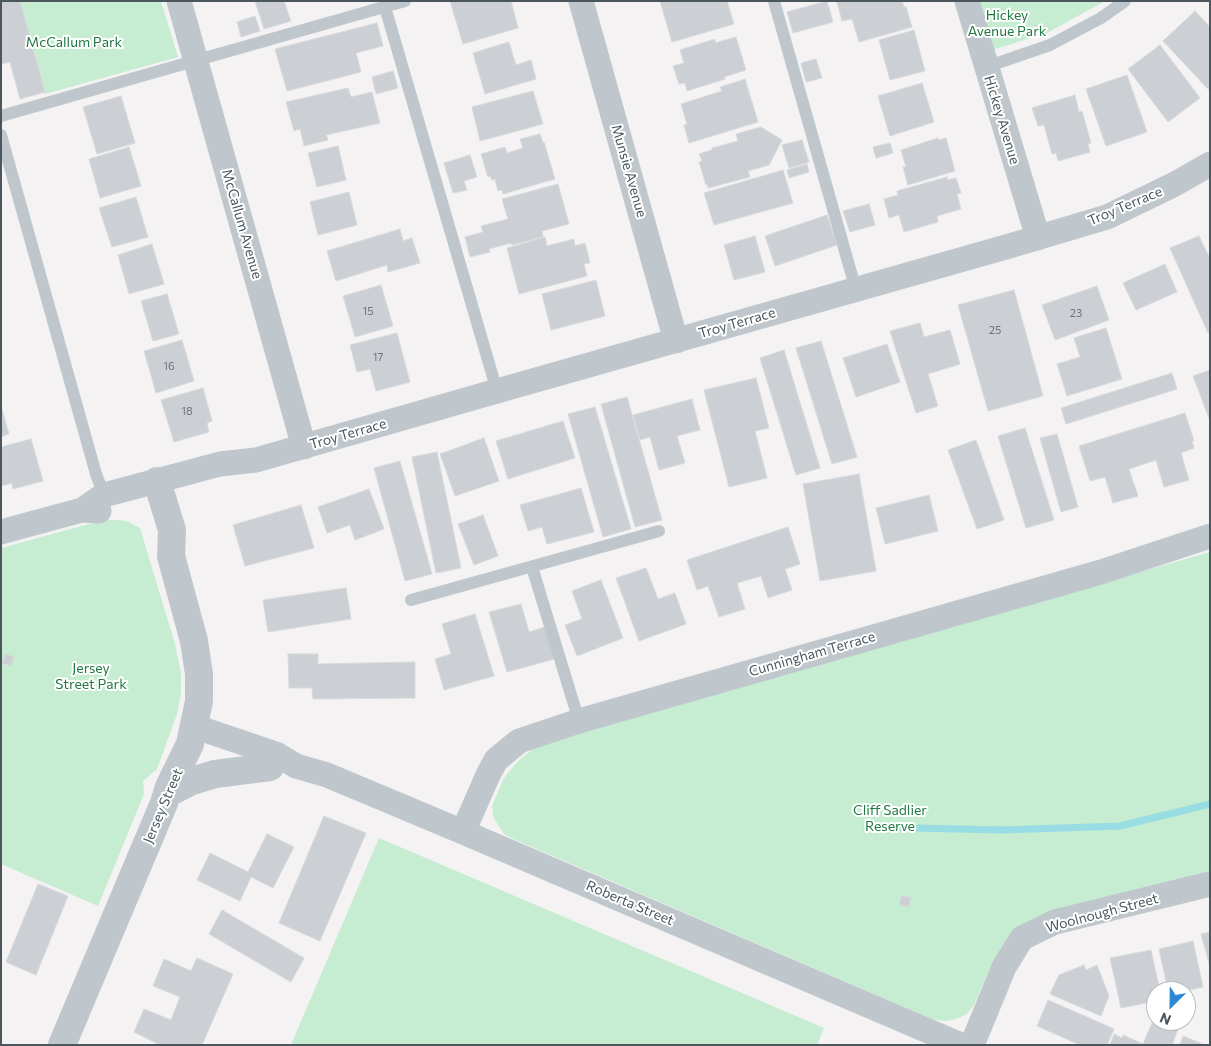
<!DOCTYPE html>
<style>
body{margin:0}
#map{position:relative;width:1211px;height:1046px;overflow:hidden;background:#f4f2f2;font-family:Commissioner,sans-serif}
canvas{display:block}
.frame{position:absolute;inset:0;border:2px solid #4b575d;pointer-events:none}
.north{position:absolute;left:1146px;top:981px;width:50px;height:50px;box-sizing:border-box;background:#fff;border:1px solid #b7bcbe;border-radius:50%;rotate:203deg;font-size:14px;font-weight:700;line-height:20px;text-align:center;color:#4b575d}
.north::after{content:'';display:block;margin:auto;width:18px;height:22px;background:#2e88d2;clip-path:polygon(50% 0,100% 100%,50% 72%,0 100%)}
</style>
<div id="map">
<canvas width="1211" height="1046"></canvas>
<div class="frame"></div>
<div class="north">N</div>
</div>
<script>
const ctx = document.querySelector('canvas').getContext('2d');
ctx.lineJoin = 'round';
function fillPath(path, color) { ctx.fillStyle = color; ctx.fill(path, 'evenodd'); }
const toPath = rows => new Path2D(rows.map(r => 'M' + r).join(''));
function stroke(path, color, width, dash) { ctx.strokeStyle = color; ctx.lineWidth = width; ctx.lineCap = dash ? 'butt' : 'round'; ctx.setLineDash(dash || []); ctx.stroke(path); }
function label(font, color, halo, rows, align = 'center') {
  ctx.font = font + ' Commissioner,sans-serif'; ctx.lineWidth = 4; ctx.setLineDash([]); ctx.textBaseline = 'middle'; ctx.strokeStyle = halo; ctx.fillStyle = color; for (const [text, x, y, turn = 0] of rows) {
    ctx.save(); ctx.translate(x, y); ctx.rotate((+turn || 0) * Math.PI / 180); ctx.textAlign = isNaN(turn) ? turn : align; if (halo) ctx.strokeText(text, 0, 0); ctx.fillText(text, 0, 0); ctx.restore();
  }
}
const green = toPath([
 [19,1,161,1,178,57,45,94],
 [978,1,1105,1,1047,33,992,50],
 [104,520,116,520,127,521,140,528,175,644,181,673,181,692,177,714,157,769,143,781,144,794,98,906,1,864,1,548],
 [1210,552,1210,874,1016,929,993,961,974,1005,967,1014,956,1019,945,1021,932,1019,511,838,504,834,500,828,493,816,492,806,504,778,518,761,533,749,547,742],
 [379,838,824,1028,817,1045,291,1045]
]);
const stream = toPath([
 [867,827,1002,830,1120,826,1210,804]
]);
const building = toPath([
 [1,1,20,1,45,92,20,99,10,62,1,64,1,1],
 [255,1,284,1,291,21,264,29,255,1],
 [450,1,511,1,518,28,463,44,450,1],
 [660,1,727,1,734,24,672,42,660,1],
 [827,1,833,22,793,33,787,12,827,1],
 [840,1,902,1,904,7,906,7,912,27,859,42,852,19,842,21,837,2,840,1],
 [1195,11,1210,27,1210,88,1208,89,1163,41,1195,11],
 [255,16,260,31,241,37,237,22,255,16],
 [377,23,383,46,356,53,361,72,287,91,275,49,377,23],
 [914,30,925,71,890,80,879,40,914,30],
 [736,37,746,70,724,77,725,79,687,91,685,83,679,84,673,66,684,63,680,50,715,39,715,43,736,37],
 [509,42,516,65,531,60,536,79,485,94,473,53,509,42],
 [1160,45,1200,98,1168,122,1128,69,1160,45],
 [816,59,822,78,806,82,801,63,816,59],
 [393,71,398,88,376,94,372,77,393,71],
 [1127,75,1147,132,1106,146,1086,89,1127,75],
 [745,79,758,122,689,143,684,125,687,124,681,104,722,91,720,87,745,79],
 [922,83,934,122,890,136,878,96,922,83],
 [348,88,351,97,372,92,380,123,326,135,328,140,304,146,300,129,294,131,286,102,348,88],
 [533,91,543,124,480,141,472,107,533,91],
 [1075,95,1079,112,1082,111,1091,143,1088,144,1090,152,1058,161,1056,153,1052,154,1044,125,1038,126,1032,108,1075,95],
 [121,96,135,143,97,154,83,107,121,96],
 [761,127,782,140,769,165,748,171,750,177,708,188,707,184,706,185,699,162,702,161,699,154,712,150,712,148,738,141,736,134,761,127],
 [540,134,543,143,544,142,555,179,503,194,502,190,498,191,495,179,492,180,490,176,488,177,481,154,505,147,507,153,523,148,520,139,540,134],
 [938,138,939,140,946,138,955,171,908,185,903,167,906,167,901,150,938,138],
 [802,140,809,162,789,168,782,145,802,140],
 [890,143,893,153,876,158,873,147,890,143],
 [338,146,346,180,317,187,308,153,338,146],
 [129,147,141,186,100,198,89,159,129,147],
 [470,155,477,177,464,181,467,190,453,193,444,163,470,155],
 [807,164,809,172,789,178,787,170,807,164],
 [783,170,793,203,714,225,704,193,783,170],
 [947,177,947,180,956,178,961,193,957,194,961,209,937,216,938,222,904,232,899,215,889,218,884,199,898,195,897,191,947,177],
 [558,184,569,224,542,231,543,237,512,245,511,243,489,249,490,252,470,257,465,237,483,232,481,226,508,219,502,199,558,184],
 [349,192,357,225,318,235,310,202,349,192],
 [136,197,148,237,112,247,99,208,136,197],
 [869,204,875,225,850,232,843,211,869,204],
 [827,215,837,245,775,266,765,236,827,215],
 [400,229,403,241,412,238,420,263,388,272,387,265,336,281,327,251,400,229],
 [755,236,765,272,734,280,724,245,755,236],
 [1199,236,1210,259,1210,332,1208,333,1170,248,1199,236],
 [545,237,547,246,574,239,575,246,585,243,590,263,584,264,587,276,519,294,507,248,545,237],
 [152,244,164,284,129,294,118,255,152,244],
 [1165,264,1177,292,1136,310,1123,283,1165,264],
 [596,280,605,316,551,330,542,294,596,280],
 [381,285,393,326,355,337,343,296,381,285],
 [1097,286,1109,320,1055,340,1042,305,1097,286],
 [1014,290,1043,396,988,411,958,305,1014,290],
 [167,294,179,334,153,341,141,301,167,294],
 [920,323,924,337,950,330,960,364,928,374,938,406,916,413,890,331,920,323],
 [1106,328,1122,379,1067,396,1057,364,1080,357,1074,338,1106,328],
 [397,333,410,382,376,391,370,369,357,372,350,345,397,333],
 [182,340,194,381,156,393,144,351,182,340],
 [821,341,857,457,832,464,796,348,821,341],
 [887,344,900,382,856,397,843,358,887,344],
 [784,350,820,468,796,475,760,358,784,350],
 [1210,370,1210,421,1193,376,1210,370],
 [1172,373,1177,389,1066,424,1061,408,1172,373],
 [756,378,769,428,755,431,767,478,729,487,704,390,756,378],
 [203,388,212,421,207,423,209,432,174,442,161,400,203,388],
 [627,397,662,520,635,527,601,404,627,397],
 [692,399,700,430,677,436,685,463,659,470,650,437,640,440,633,415,692,399],
 [1,406,9,434,1,437,1,406],
 [595,407,631,529,603,537,568,414,595,407],
 [1185,413,1194,441,1192,441,1194,448,1181,453,1189,480,1164,487,1156,460,1129,469,1138,496,1113,503,1105,477,1090,481,1079,446,1185,413],
 [563,421,575,458,508,479,496,441,563,421],
 [1025,428,1054,520,1026,528,998,436,1025,428],
 [1057,434,1078,507,1061,512,1040,438,1057,434],
 [484,438,499,481,455,496,440,454,484,438],
 [31,439,43,481,13,489,12,483,1,486,1,447,31,439],
 [976,440,1004,520,977,529,948,450,976,440],
 [437,452,461,568,436,573,412,457,437,452],
 [400,461,432,574,405,581,374,468,400,461],
 [859,474,876,571,820,581,803,484,859,474],
 [581,488,594,532,547,544,542,527,528,531,520,505,581,488],
 [369,489,384,529,355,540,350,525,327,533,318,507,369,489],
 [929,495,938,531,885,544,876,508,929,495],
 [301,505,314,548,245,566,233,525,301,505],
 [483,515,498,556,474,565,458,524,483,515],
 [788,527,800,564,785,569,792,590,768,598,761,576,737,583,745,609,719,617,708,586,697,590,687,560,788,527],
 [646,568,658,599,675,593,686,624,639,641,616,578,646,568],
 [601,580,623,638,577,656,565,625,582,619,572,591,601,580],
 [346,588,351,619,268,632,263,600,346,588],
 [521,604,529,632,548,626,558,658,507,672,489,612,521,604],
 [475,614,494,676,444,690,435,659,451,654,442,624,475,614],
 [6,654,14,657,11,666,2,663,6,654],
 [288,654,318,654,318,664,415,662,415,698,313,699,312,688,289,688,288,654],
 [324,816,366,833,320,941,279,923,324,816],
 [267,834,294,847,273,888,251,877,240,901,197,880,210,853,248,872,267,834],
 [38,884,68,896,36,975,6,962,38,884],
 [902,896,911,898,908,907,899,904,902,896],
 [222,910,304,958,291,982,209,934,222,910],
 [1210,932,1210,967,1201,934,1210,932],
 [1193,941,1203,987,1185,991,1168,991,1159,949,1193,941],
 [1151,950,1160,991,1156,991,1156,1001,1121,1008,1110,958,1151,950],
 [197,958,233,974,202,1045,160,1045,134,1032,144,1009,171,1020,180,997,153,986,164,959,191,971,197,958],
 [1084,965,1086,970,1097,965,1109,996,1101,1016,1050,994,1059,975,1084,965],
 [1048,1000,1114,1029,1107,1045,1080,1045,1037,1026,1048,1000],
 [1152,1023,1162,1028,1164,1023,1178,1029,1172,1045,1110,1045,1114,1034,1122,1038,1123,1035,1143,1044,1152,1023],
 [1183,1036,1205,1045,1180,1045,1183,1036]
]);
const service = toPath([
 [774,1,856,290],
 [385,7,497,391],
 [986,67,1050,45,1101,18,1125,1],
 [1,116,405,1],
 [1,135,96,474,104,495],
 [532,567,579,721],
 [411,600,659,531]
]);
const minor = toPath([
 [179,1,304,447],
 [581,1,676,341],
 [967,1,1038,238],
 [82,510,104,495,220,464,256,460,497,391,1006,247,1107,217,1175,184,1210,164],
 [1,532,82,510,99,511],
 [193,726,276,754,296,766,327,775,463,832,961,1045],
 [463,832,488,775,496,760,519,741,579,721,1101,572,1210,536],
 [972,1045,1004,967,1022,938,1055,922,1210,884]
]);
const tertiary = toPath([
 [168,793,192,781,215,774,270,767],
 [62,1045,164,803,169,787,190,744,199,701,199,674,194,641,171,556,172,530,157,481]
]);
const numberNames = [
 ["15",368,311],
 ["23",1076,313],
 ["25",995,330],
 ["17",378,357],
 ["16",169,366],
 ["18",187,411]
];
const parkNames = [
 ["Hickey",1007,15],
 ["Avenue Park",1007,31],
 ["McCallum Park",74,42],
 ["Jersey",91,668],
 ["Street Park",91,684],
 ["Cliff Sadlier",890,810],
 ["Reserve",890,826]
];
const streetNames = [
 ["Hickey Avenue",1002,120,73],
 ["Munsie Avenue",629,171,74],
 ["Troy Terrace",1125,206,-23],
 ["McCallum Avenue",242,224,74],
 ["Troy Terrace",737,323,-16],
 ["Troy Terrace",348,434,-16],
 ["Cunningham Terrace",812,654,-16],
 ["Jersey Street",163,806,-67],
 ["Roberta Street",630,903,23],
 ["Woolnough Street",1102,913,-15]
];
fillPath(green, '#c6ecd1');
stroke(stream, '#98dce4', 7);
fillPath(building, '#ccd0d4');
stroke(building, '#d7d9dc', 1);
stroke(service, '#bfc7cd', 12);
stroke(minor, '#bfc7cd', 25);
stroke(tertiary, '#bfc7cd', 28);
label('11px', '#6b757b', null, numberNames);
label('14px', '#227944', '#fff', parkNames);
label('14px', '#4b575d', '#fff', streetNames);
</script>
